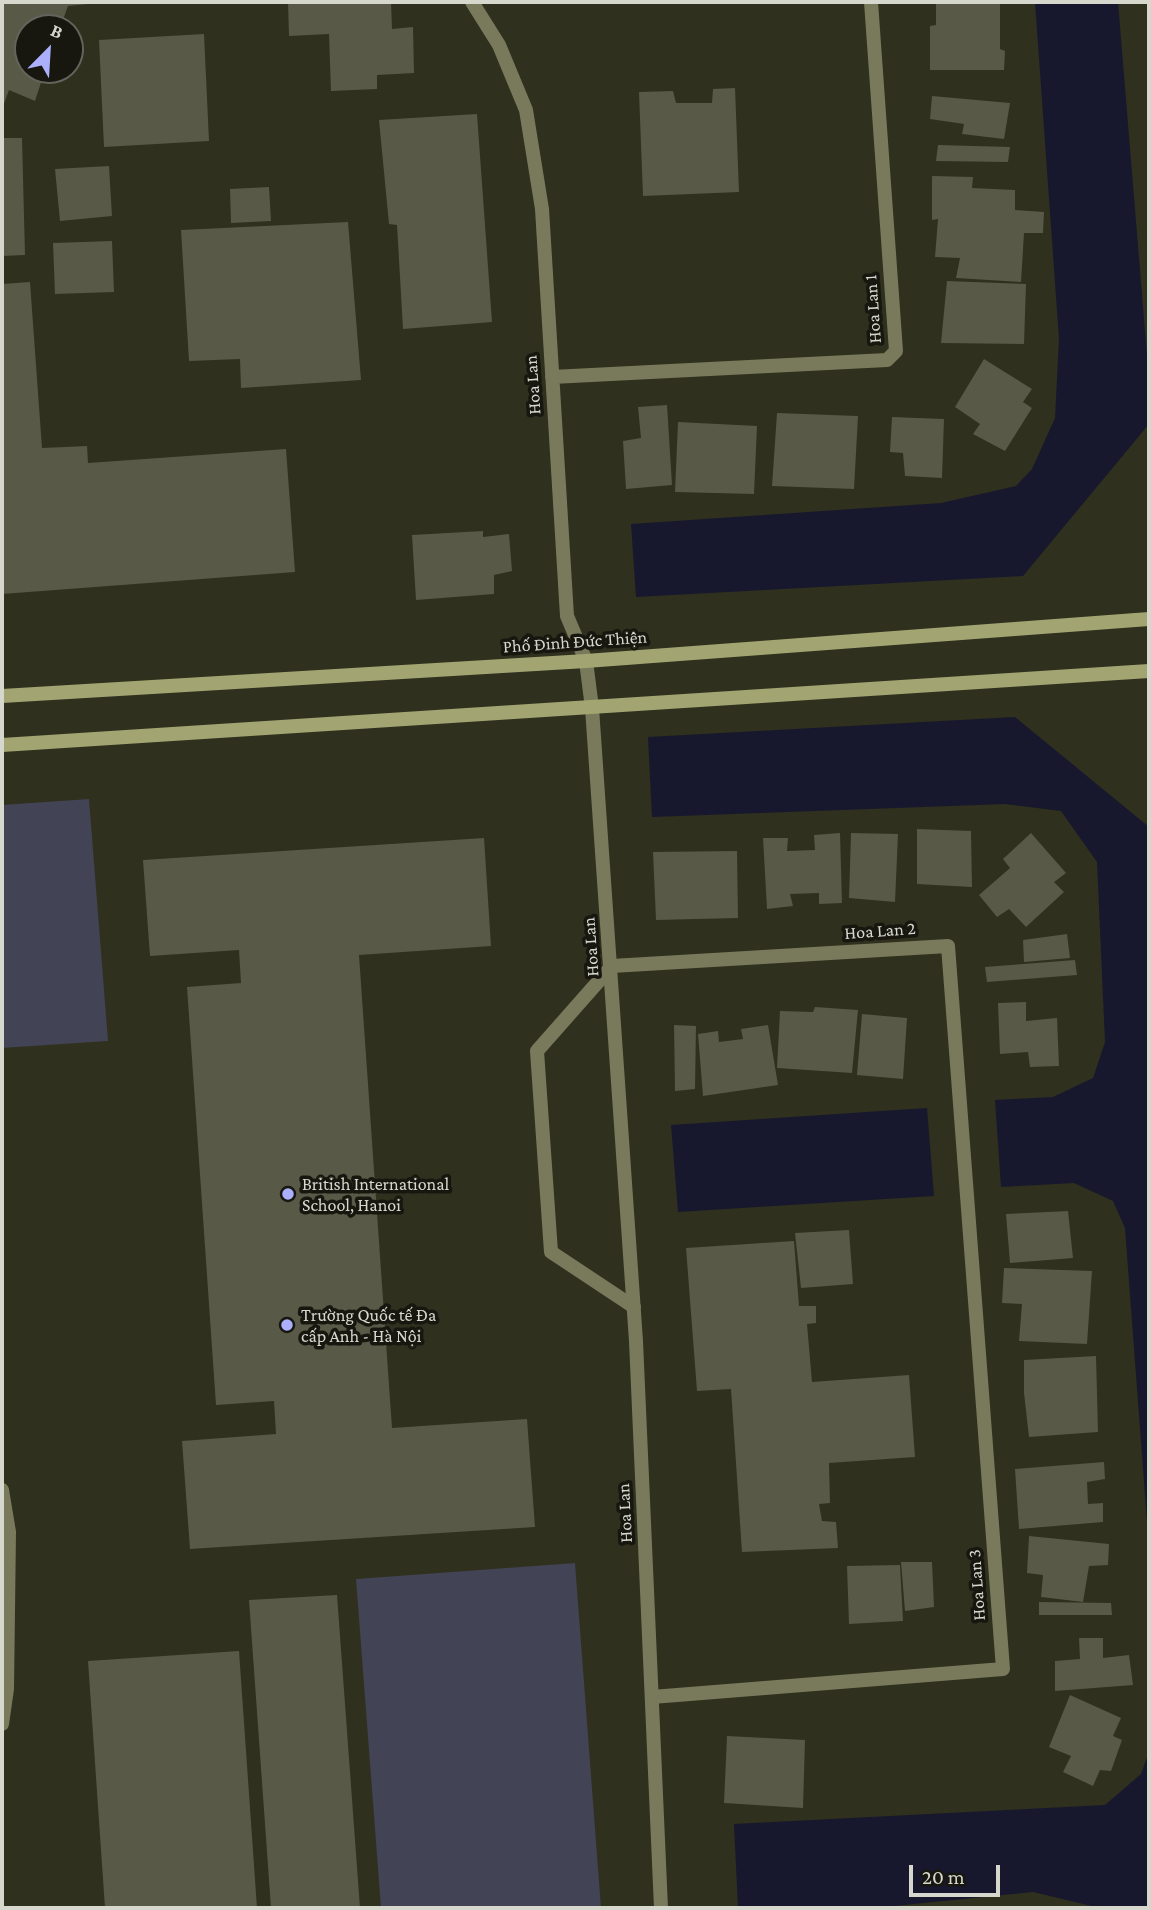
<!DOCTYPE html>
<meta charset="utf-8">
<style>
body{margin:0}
#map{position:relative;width:1151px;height:1910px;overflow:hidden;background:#2f301e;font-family:"Crimson Pro",serif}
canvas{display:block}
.frame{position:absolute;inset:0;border:4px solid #d7d8cd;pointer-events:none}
.north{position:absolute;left:14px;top:14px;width:70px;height:70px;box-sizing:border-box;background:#171710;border:2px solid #64645c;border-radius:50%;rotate:24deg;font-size:19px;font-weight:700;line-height:28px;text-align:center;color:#d7d8cd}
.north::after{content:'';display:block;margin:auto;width:24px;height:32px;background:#acaffb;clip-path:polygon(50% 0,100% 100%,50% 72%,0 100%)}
.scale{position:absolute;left:909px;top:1865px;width:91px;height:32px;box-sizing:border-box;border:4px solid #d7d8cd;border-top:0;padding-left:9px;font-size:21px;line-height:24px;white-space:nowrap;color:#d7d8cd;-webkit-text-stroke:5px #171710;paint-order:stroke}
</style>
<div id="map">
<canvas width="1151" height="1910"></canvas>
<div class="frame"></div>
<div class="north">B</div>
<div class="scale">20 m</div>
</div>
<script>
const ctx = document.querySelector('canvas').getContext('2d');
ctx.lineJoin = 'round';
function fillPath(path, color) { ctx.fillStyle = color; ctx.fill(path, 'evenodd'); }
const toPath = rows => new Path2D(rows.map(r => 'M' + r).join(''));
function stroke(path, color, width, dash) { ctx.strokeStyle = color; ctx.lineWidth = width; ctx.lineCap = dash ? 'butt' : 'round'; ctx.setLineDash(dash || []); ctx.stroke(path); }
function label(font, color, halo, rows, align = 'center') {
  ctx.font = font + ' "Crimson Pro",serif'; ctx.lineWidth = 7; ctx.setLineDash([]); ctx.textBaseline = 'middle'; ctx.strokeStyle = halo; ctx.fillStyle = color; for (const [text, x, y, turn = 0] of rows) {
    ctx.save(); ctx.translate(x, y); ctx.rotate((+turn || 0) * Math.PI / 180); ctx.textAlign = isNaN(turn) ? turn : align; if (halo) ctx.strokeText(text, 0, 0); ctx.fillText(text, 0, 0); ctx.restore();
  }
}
const green = toPath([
 [89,799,108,1041,2,1048,2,805],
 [575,1563,601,1908,381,1908,356,1579]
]);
const water = toPath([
 [1035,2,1118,2,1149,380,1149,424,1023,576,636,597,631,524,941,503,1016,486,1032,469,1055,418,1059,339],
 [1015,717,1149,827,1149,1549,1125,1228,1113,1201,1074,1183,1001,1187,995,1100,1053,1097,1093,1078,1105,1042,1097,862,1061,811,1005,804,652,817,648,737],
 [927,1108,934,1196,678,1212,671,1125],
 [1149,1752,1149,1908,1100,1908,1033,1892,874,1908,738,1908,734,1824,1105,1805,1141,1774]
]);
const building = toPath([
 [2,2,88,4,68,6,60,28,28,28,28,70,45,70,35,101,9,90,2,109],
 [288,2,391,2,392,29,413,27,414,73,377,75,377,89,331,91,329,34,289,36],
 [936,2,1000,2,1000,49,1005,51,1004,70,930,70,930,26,936,25],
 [204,34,209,141,104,147,99,40],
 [735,88,739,192,643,196,639,92,673,91,676,103,712,103,713,89],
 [932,96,1010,103,1004,139,962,134,964,124,930,119],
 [477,114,492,322,403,329,397,225,389,224,379,120],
 [2,138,22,138,25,255,2,256],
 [938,145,1010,147,1008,162,936,161],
 [109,166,112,216,60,221,55,169],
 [932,176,973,177,972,188,1015,190,1015,210,1044,212,1043,233,1024,233,1021,282,956,278,960,258,935,257,938,219,932,220],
 [269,187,271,221,231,223,230,189],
 [348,222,361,380,241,388,240,359,189,361,181,230],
 [112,241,114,292,55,294,53,243],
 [947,281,1026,284,1024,344,941,343],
 [30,282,42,448,87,446,88,463,286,449,295,572,2,594,2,284],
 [984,359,1032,389,1023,402,1032,408,1005,451,973,434,980,424,955,407],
 [667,405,672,485,626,489,623,441,641,438,638,407],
 [777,413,858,416,854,489,772,486],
 [892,417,944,419,942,478,905,476,903,453,890,452],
 [678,422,757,426,754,494,675,492],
 [483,531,483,537,509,534,512,571,494,575,494,594,416,600,412,535],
 [917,829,971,831,972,887,917,884],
 [840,833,842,903,819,904,819,893,790,894,793,906,767,909,763,838,788,838,787,851,815,850,814,835],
 [851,833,898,834,895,902,849,898],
 [1031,833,1066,873,1054,882,1064,892,1026,927,1009,909,997,917,979,895,1010,868,1003,859],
 [484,838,491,946,359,955,392,1428,527,1419,535,1527,190,1549,182,1441,276,1434,274,1401,216,1405,187,987,241,983,239,950,150,956,143,860],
 [737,851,738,918,656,920,653,852],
 [1067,934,1070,958,1024,962,1023,940],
 [1075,960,1077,975,987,982,985,967],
 [1026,1002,1026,1021,1057,1018,1059,1066,1030,1067,1028,1052,1000,1054,998,1003],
 [815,1007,858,1010,852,1073,777,1068,780,1011,813,1012],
 [862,1014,907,1018,903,1079,857,1075],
 [674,1025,696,1026,695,1089,675,1091],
 [768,1025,778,1085,703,1096,698,1034,718,1031,719,1042,743,1039,741,1029],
 [1068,1211,1073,1258,1010,1263,1006,1214],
 [849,1230,853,1284,801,1288,795,1233],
 [794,1241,799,1306,816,1306,816,1323,807,1324,812,1382,909,1375,915,1457,829,1463,830,1503,819,1504,822,1521,836,1522,838,1548,742,1552,731,1389,697,1391,686,1248],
 [1004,1268,1092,1271,1087,1344,1019,1341,1022,1304,1002,1303],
 [1096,1356,1098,1432,1029,1437,1024,1393,1024,1360],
 [1104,1462,1105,1479,1087,1482,1088,1504,1103,1503,1103,1522,1019,1529,1015,1469],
 [1029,1536,1109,1544,1108,1565,1089,1566,1083,1602,1041,1597,1043,1575,1027,1573],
 [901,1562,932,1562,934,1607,905,1611],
 [900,1565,903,1621,849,1624,847,1566],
 [337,1595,360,1908,271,1908,249,1600],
 [1039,1602,1111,1603,1112,1615,1039,1615],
 [1079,1638,1103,1638,1103,1658,1129,1655,1133,1685,1055,1691,1055,1661,1080,1659],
 [239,1651,257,1908,105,1908,88,1661],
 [1070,1695,1121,1718,1113,1736,1122,1740,1111,1771,1100,1770,1093,1786,1063,1772,1071,1756,1049,1747],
 [727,1736,805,1740,803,1808,724,1803]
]);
const lane = toPath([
 [612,966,537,1051,551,1252,634,1307]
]);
const street = toPath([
 [472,2,499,45,526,110,542,209,567,616,586,661,592,708,636,1341,661,1908],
 [552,377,887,360,896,351,871,2],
 [612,966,948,946,1003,1669,652,1697],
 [2,1490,9,1532,7,1689,2,1724]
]);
const secondary = toPath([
 [2,696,586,661,1149,619],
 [2,745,1149,671]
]);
const markers = [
 [288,1194,7,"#acaffb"],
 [287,1325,7,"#acaffb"]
];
const streetNames = [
 ["Hoa Lan 1",873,309,-94],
 ["Hoa Lan",533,385,-94],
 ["Phố Đinh Đức Thiện",575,642,-4],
 ["Hoa Lan 2",880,931,-4],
 ["Hoa Lan",591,947,-94],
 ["Hoa Lan",625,1513,-93],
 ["Hoa Lan 3",977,1585,-94]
];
const poiNames = [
 ["British International",302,1184],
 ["School, Hanoi",302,1205],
 ["Trường Quốc tế Đa",301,1315],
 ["cấp Anh - Hà Nội",301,1336]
];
fillPath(green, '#424354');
fillPath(water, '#17182d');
fillPath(building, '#585946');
stroke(lane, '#797a5b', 14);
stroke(street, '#797a5b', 14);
stroke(secondary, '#a2a572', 14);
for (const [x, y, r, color] of markers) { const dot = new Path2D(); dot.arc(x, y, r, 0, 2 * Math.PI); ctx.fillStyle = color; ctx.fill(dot); stroke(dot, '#171710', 2.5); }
label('18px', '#d7d8cd', '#171710', streetNames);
label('18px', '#d7d8cd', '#171710', poiNames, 'left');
</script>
